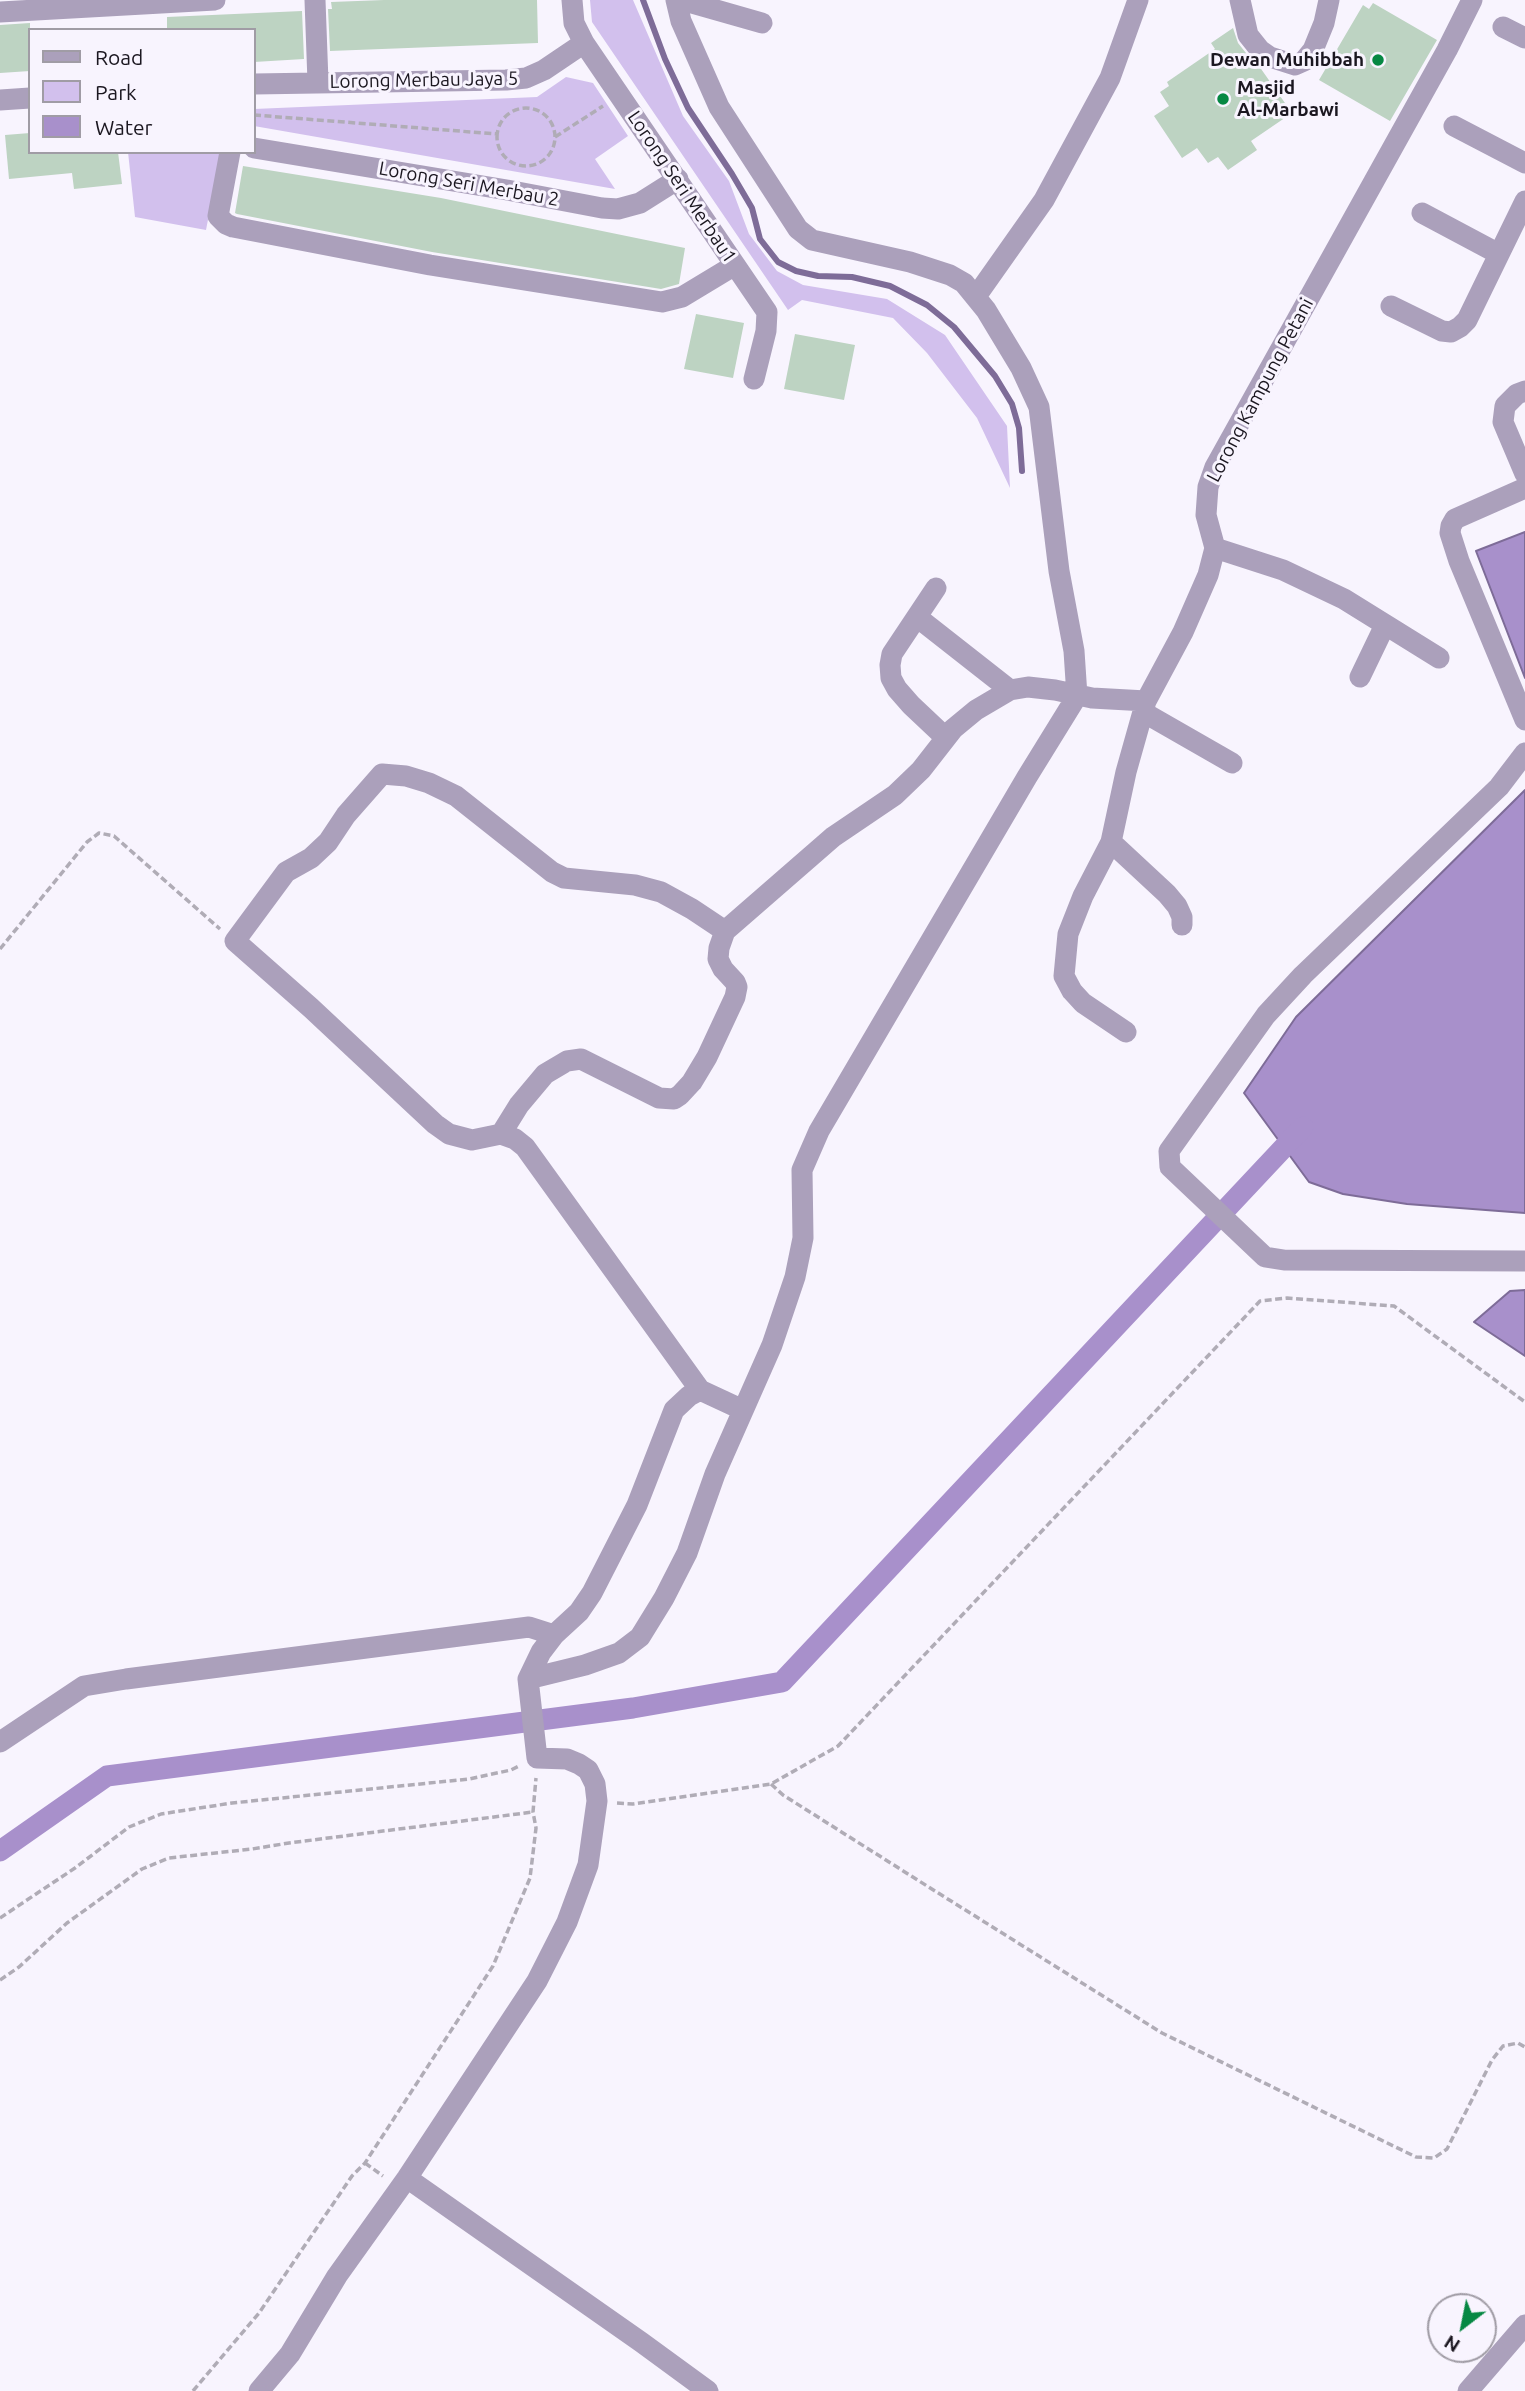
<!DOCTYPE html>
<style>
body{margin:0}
#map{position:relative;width:1525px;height:2391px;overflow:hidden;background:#f8f4fe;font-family:Ubuntu,sans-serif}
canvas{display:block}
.legend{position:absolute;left:28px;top:28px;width:228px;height:126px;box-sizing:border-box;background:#f8f4fe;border:2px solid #a09ca5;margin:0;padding:9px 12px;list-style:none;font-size:21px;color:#1b1720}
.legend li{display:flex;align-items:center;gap:14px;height:35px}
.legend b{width:35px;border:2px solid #a09ca5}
.north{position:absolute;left:1427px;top:2293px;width:70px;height:70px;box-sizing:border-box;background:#f8f4fe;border:2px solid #a09ca5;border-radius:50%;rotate:212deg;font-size:19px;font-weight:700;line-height:28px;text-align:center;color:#1b1720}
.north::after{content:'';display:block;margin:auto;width:24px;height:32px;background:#068843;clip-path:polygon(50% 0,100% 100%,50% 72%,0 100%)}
</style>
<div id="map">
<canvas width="1525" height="2391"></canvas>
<ul class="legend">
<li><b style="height:9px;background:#aba0bb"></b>Road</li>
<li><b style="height:19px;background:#d2c0ed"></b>Park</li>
<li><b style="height:19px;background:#a890cb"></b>Water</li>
</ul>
<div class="north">N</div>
</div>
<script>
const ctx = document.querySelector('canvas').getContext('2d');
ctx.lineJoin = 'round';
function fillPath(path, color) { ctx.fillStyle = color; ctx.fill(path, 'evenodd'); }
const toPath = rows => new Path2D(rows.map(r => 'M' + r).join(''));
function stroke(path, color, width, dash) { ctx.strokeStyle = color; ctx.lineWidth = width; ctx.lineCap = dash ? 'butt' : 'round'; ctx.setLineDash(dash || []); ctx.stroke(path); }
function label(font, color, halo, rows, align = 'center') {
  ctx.font = font + ' Ubuntu,sans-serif'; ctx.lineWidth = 6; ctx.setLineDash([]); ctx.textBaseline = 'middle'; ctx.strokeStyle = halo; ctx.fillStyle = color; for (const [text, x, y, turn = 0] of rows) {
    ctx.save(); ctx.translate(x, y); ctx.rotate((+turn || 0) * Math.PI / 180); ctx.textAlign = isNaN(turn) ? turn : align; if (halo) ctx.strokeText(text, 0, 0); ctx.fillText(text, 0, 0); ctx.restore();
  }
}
const green = toPath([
 [590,0,633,0,683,116,729,181,749,234,777,271,803,285,887,299,945,335,1007,426,1010,488,977,418,927,353,893,318,802,300,788,310,592,22],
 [566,77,593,83,628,136,595,159,615,189,254,126,254,109,537,97],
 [128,152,221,152,206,230,135,217]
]);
const water = toPath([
 [1525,532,1525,678,1476,551,1525,532],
 [1525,790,1525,1213,1407,1204,1343,1194,1309,1182,1244,1093,1296,1017,1525,790],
 [1525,1290,1525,1356,1474,1322,1510,1291,1525,1290]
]);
const stream = toPath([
 [643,0,665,59,688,108,732,174,752,208,760,239,778,262,796,271,818,276,852,277,890,286,927,305,954,327,995,376,1012,404,1019,428,1022,471]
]);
const canal = toPath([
 [0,1851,107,1776,633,1708,782,1682,1303,1127]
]);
const building = toPath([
 [384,0,537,0,538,43,330,51,328,9,332,9,331,2],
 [1373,3,1437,40,1390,121,1319,80,1363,5,1369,9],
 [302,11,304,59,254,62,254,30,167,30,167,17],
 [30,23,30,71,0,73,0,25],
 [1233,28,1238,43,1250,58,1259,66,1292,113,1251,141,1257,150,1228,170,1218,157,1208,163,1197,148,1182,158,1154,116,1169,106,1160,92,1169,86,1167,82,1215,49,1211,43],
 [30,133,30,152,118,152,122,184,74,189,72,173,9,179,5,135],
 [243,166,441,198,685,248,679,284,661,289,432,252,237,214,235,213],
 [696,314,744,323,733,378,684,369],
 [795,334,855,345,844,400,784,389]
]);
const path = toPath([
 '497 137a29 29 0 1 1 58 0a29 29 0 1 1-58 0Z',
 [254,115,497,134],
 [555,137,603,106],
 [0,949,87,842,99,833,114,836,220,929],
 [771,1784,783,1795,935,1891,1162,2033,1416,2157,1434,2158,1447,2149,1492,2060,1503,2046,1518,2043,1525,2047],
 [617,1803,633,1804,771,1784,838,1746,1260,1301,1287,1298,1394,1306,1525,1402],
 [0,1918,75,1868,129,1827,161,1814,232,1803,469,1779,511,1770,519,1766],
 [0,1980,19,1967,67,1923,142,1869,169,1858,252,1849,289,1843,533,1812],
 [365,2163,383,2176],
 [193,2391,259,2313,352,2176,365,2163,493,1966,530,1878,536,1828,533,1812,536,1778]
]);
const minor = toPath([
 [315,0,318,82],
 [572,0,574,23,584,43,767,312,766,331,754,379],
 [681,0,762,23],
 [1240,0,1248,35,1260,50,1270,57,1295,65,1304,61,1313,50,1324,23,1329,0],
 [0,12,215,0],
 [1503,27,1525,38],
 [254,84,506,80,526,78,544,70,584,43],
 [0,100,30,98],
 [1454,126,1525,163],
 [254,148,507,190,602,208,618,209,640,203,678,179],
 [230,152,218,216,226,224,233,227,430,265,662,302,682,297,735,265],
 [1422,213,1499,254],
 [977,295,1044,200,1110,78,1138,0],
 [1391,306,1442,331,1451,332,1460,327,1467,320,1525,201],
 [1525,391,1517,394,1505,406,1503,422,1525,474],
 [1525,488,1455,519,1451,526,1450,533,1459,561,1525,720],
 [1215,548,1283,570,1344,599,1439,658],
 [936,588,892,654,890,665,891,678,897,689,911,705,946,738],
 [917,617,1010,690],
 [1360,677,1385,625],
 [1143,712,1232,763],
 [1525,753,1499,787,1303,975,1266,1015,1169,1151,1170,1167,1265,1257,1284,1260,1525,1261],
 [1111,842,1167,894,1177,906,1182,917,1182,925],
 [725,931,692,909,661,892,635,885,564,878,552,872,456,796,429,783,406,776,382,774,346,815,328,842,311,858,286,872,235,941,311,1008,435,1124,449,1134,472,1140,501,1134,515,1139,525,1147,700,1390,743,1410],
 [1126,1032,1083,1003,1072,991,1064,976,1068,934,1083,896,1111,842,1126,772,1146,701,1183,632,1208,575,1215,548,1206,515,1208,487,1215,467,1447,50,1472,0],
 [501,1134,519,1105,545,1074,567,1061,581,1059,659,1098,674,1099,680,1095,692,1082,707,1057,735,997,737,987,735,982,723,969,718,959,719,948,725,931,833,837,895,795,921,770,953,729,976,710,1010,690,1028,687,1055,690,1092,698,1146,701],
 [528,1679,585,1665,619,1653,640,1637,664,1598,687,1553,715,1474,772,1345,795,1277,803,1238,802,1170,819,1131,1027,777,1077,696,1074,651,1059,571,1039,407,1021,368,986,310,964,283,950,275,910,262,812,240,798,229,719,107,681,21,676,0],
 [0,1742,84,1686,126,1679,529,1627,554,1635],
 [407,2178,641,2342,708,2391],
 [259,2391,290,2354,337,2276,407,2178,537,1981,567,1922,588,1865,597,1801,595,1784,588,1770,579,1764,567,1759,537,1758,528,1679,541,1652,554,1635,579,1612,592,1593,637,1505,674,1410,689,1396,700,1390],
 [1468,2391,1525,2325]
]);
const markers = [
 [1378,60,7,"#068843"],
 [1223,99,7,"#068843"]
];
const poiNames = [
 ["Dewan Muhibbah",1364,60],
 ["Masjid",1237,88,"left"],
 ["Al-Marbawi",1237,110,"left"]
];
const streetNames = [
 ["Lorong Merbau Jaya 5",424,80,-1],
 ["Lorong Seri Merbau 2",469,184,10],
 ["Lorong Seri Merbau1",682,187,56],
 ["Lorong Kampung Petani",1260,390,-62]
];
fillPath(green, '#d2c0ed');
fillPath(water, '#a890cb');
stroke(water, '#7e6c98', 2);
stroke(stream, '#7e6c98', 6);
stroke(canal, '#a890cb', 21);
fillPath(building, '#bdd3c2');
stroke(path, '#b0acb6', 3.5, [7, 3.5]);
stroke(minor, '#aba0bb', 21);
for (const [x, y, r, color] of markers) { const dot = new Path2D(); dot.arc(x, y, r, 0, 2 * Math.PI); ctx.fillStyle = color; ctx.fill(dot); stroke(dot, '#f8f4fe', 2.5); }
label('bold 19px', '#1b1720', '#f8f4fe', poiNames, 'right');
label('19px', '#1b1720', '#f8f4fe', streetNames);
</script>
